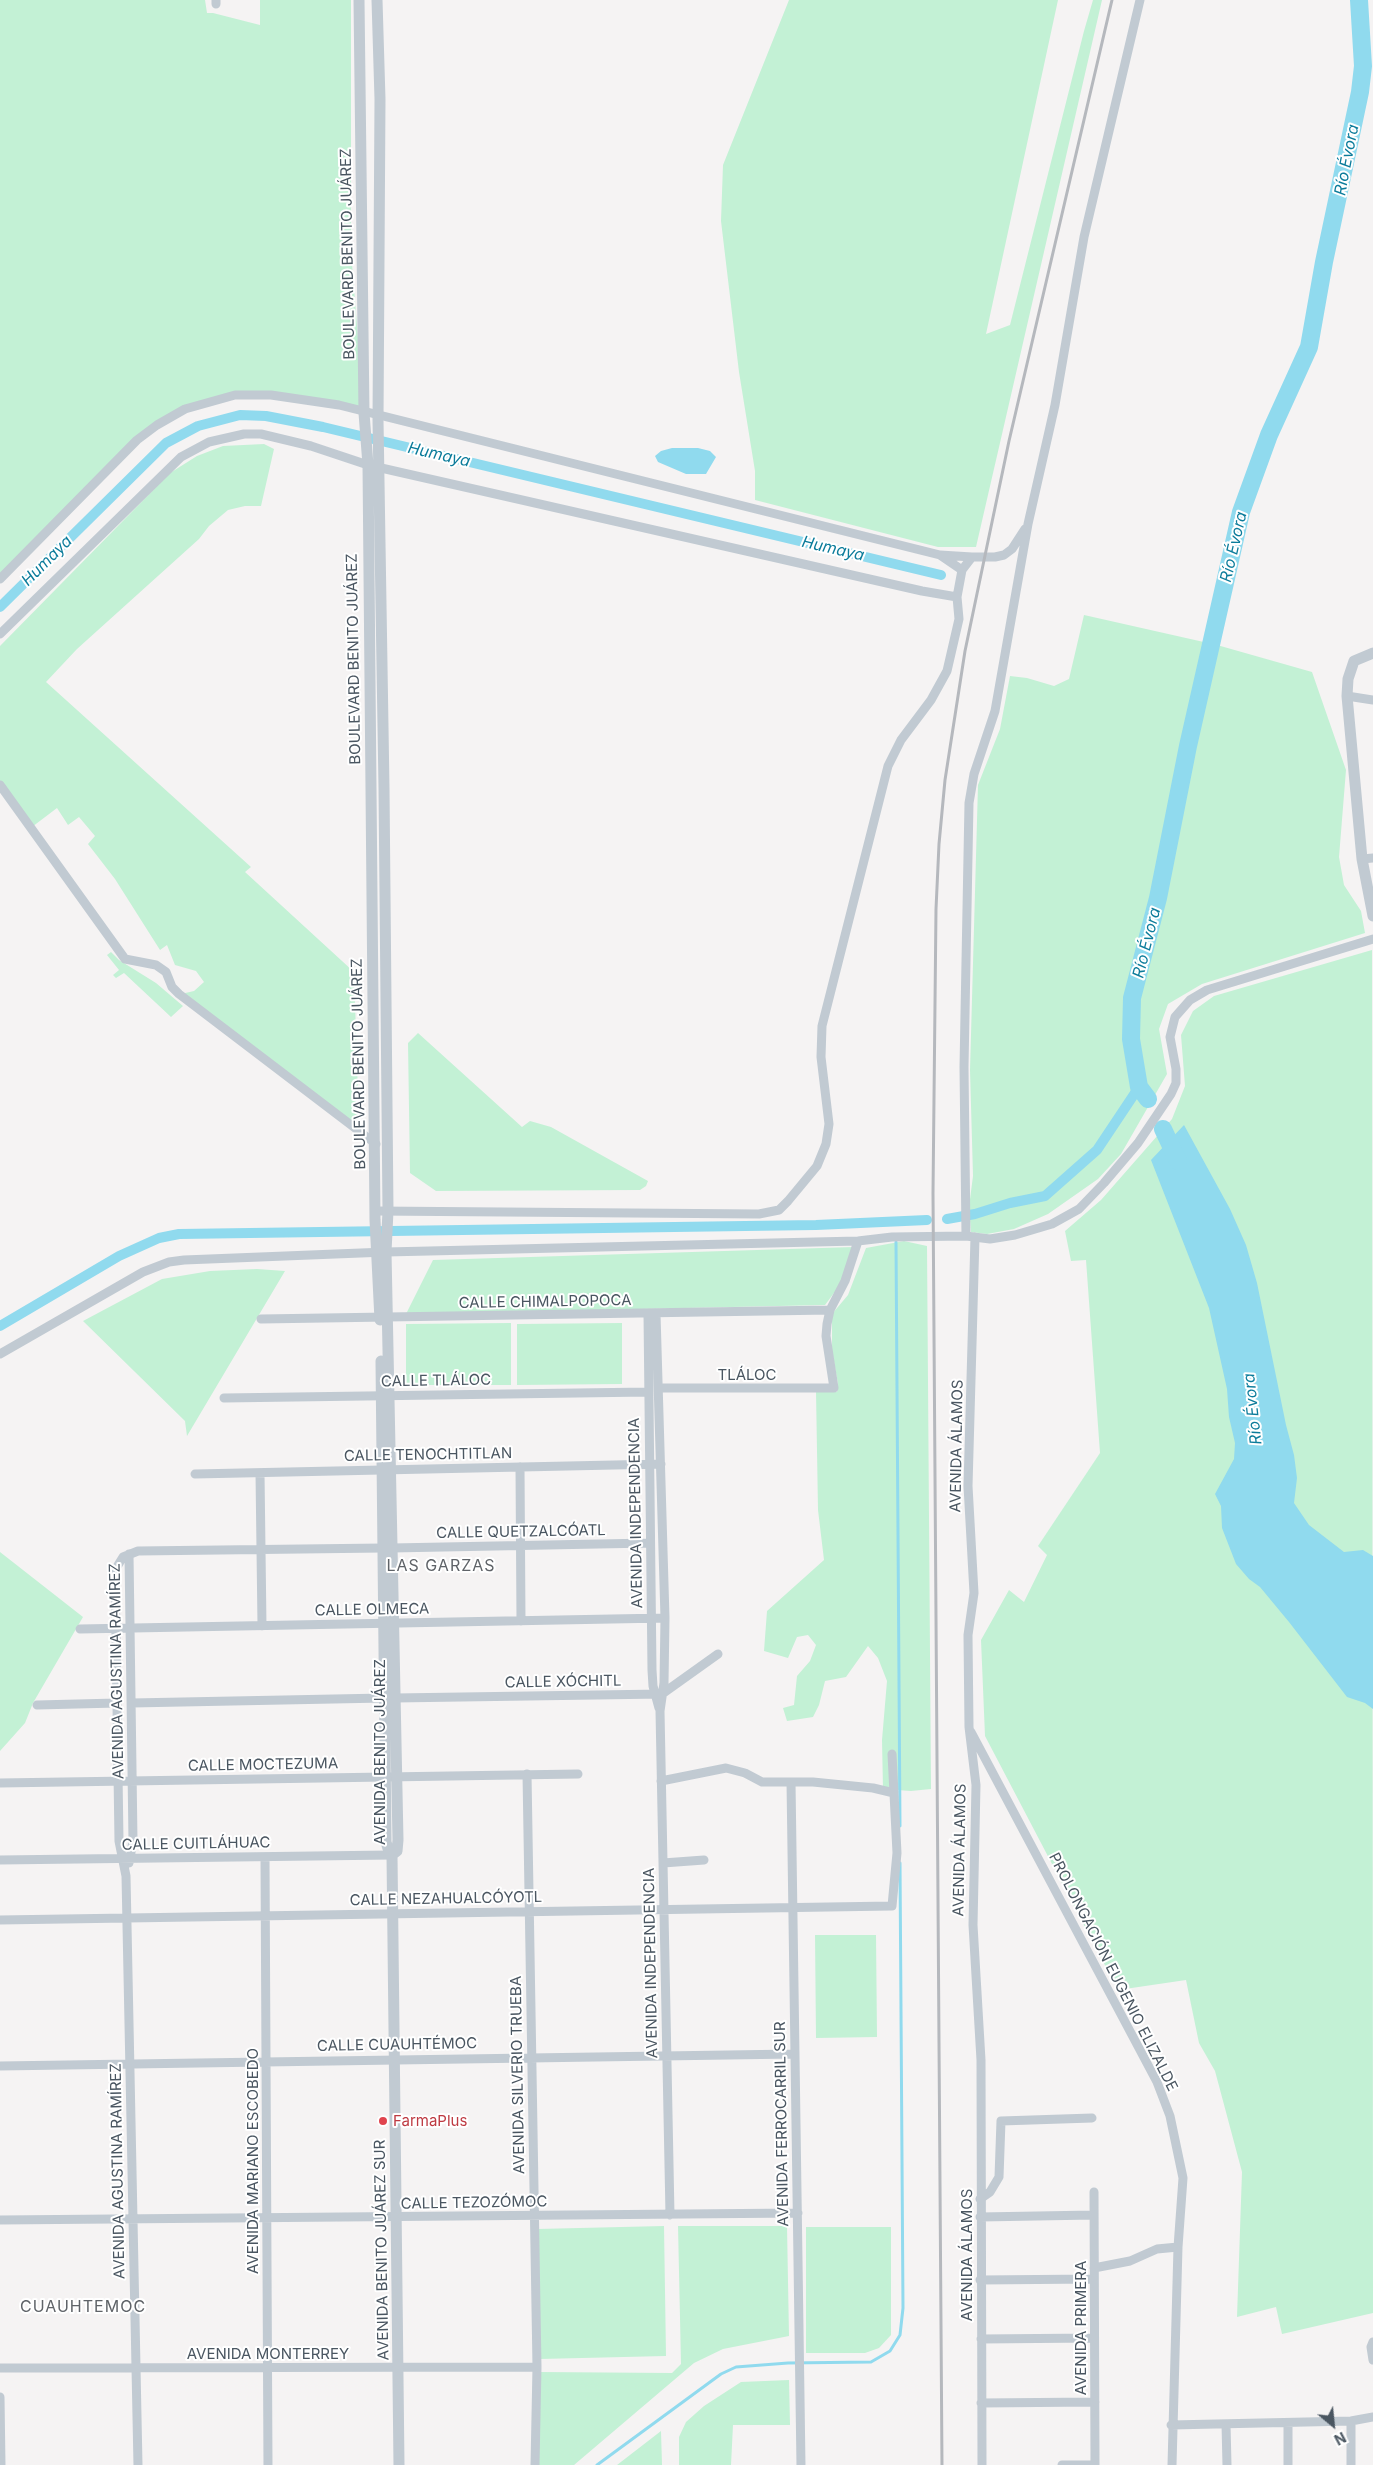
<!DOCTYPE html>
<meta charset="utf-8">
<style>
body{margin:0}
#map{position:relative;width:1373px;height:2465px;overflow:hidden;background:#f5f3f3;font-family:Inter,sans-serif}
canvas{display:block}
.north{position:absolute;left:1308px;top:2400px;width:50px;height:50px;-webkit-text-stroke:4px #fff;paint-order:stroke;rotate:152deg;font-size:14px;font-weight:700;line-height:20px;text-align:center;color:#4a5661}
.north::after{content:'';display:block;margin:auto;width:18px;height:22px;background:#4a5661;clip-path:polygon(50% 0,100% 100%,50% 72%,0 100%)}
</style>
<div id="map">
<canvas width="1373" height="2465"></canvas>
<div class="north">N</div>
</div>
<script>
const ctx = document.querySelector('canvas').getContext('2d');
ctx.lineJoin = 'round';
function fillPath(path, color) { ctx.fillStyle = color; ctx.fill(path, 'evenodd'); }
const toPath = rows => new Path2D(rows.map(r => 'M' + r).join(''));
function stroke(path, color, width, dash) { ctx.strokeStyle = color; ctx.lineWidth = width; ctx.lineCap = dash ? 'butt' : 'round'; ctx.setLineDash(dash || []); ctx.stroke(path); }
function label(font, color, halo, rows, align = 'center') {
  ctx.font = font + ' Inter,sans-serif'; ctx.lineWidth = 4; ctx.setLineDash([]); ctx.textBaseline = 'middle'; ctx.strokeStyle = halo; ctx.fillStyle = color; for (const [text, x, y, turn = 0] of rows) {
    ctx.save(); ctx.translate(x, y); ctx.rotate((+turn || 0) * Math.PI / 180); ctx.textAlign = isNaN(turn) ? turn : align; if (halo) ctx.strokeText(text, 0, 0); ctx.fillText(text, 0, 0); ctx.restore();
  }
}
const green = toPath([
 [0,0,205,0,207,13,213,13,260,25,260,0,351,0,351,252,364,411,235,394,157,424,0,577],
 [789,0,1058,0,986,334,1010,325,1084,31,1093,0,1102,0,976,547,938,547,755,500,755,471,739,372,721,221,723,165],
 [264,444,274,449,261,506,245,506,228,510,209,526,199,539,77,649,46,682,251,867,245,872,354,972,359,1124,354,1127,181,994,194,991,204,982,196,971,175,965,167,945,160,950,115,879,88,844,95,836,79,817,68,825,57,808,28,830,0,790,0,646,170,473,197,456,223,446],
 [1084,615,1217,645,1312,672,1346,770,1339,857,1344,885,1361,911,1365,933,1202,984,1168,1004,1159,1029,1167,1074,1121,1154,1098,1179,1048,1214,1014,1229,987,1234,971,1232,969,1207,973,1176,970,1070,978,785,1000,729,1010,676,1027,678,1054,686,1069,679],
 [1372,950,1373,2313,1282,2334,1276,2307,1237,2317,1242,2172,1215,2071,1199,2043,1186,1980,1118,1990,985,1736,981,1640,1009,1590,1024,1602,1047,1555,1038,1546,1100,1453,1086,1260,1071,1261,1065,1231,1101,1200,1172,1119,1185,1086,1181,1035,1193,1011,1214,996],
 [111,952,119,960,156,983,183,1006,171,1017,124,973,116,978,113,975,119,970,107,955],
 [418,1033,522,1127,530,1121,551,1127,648,1181,646,1186,640,1190,436,1191,410,1173,408,1043],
 [904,1241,927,1246,931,1789,911,1791,883,1789,882,1740,887,1681,878,1658,868,1646,846,1677,825,1681,819,1705,813,1717,787,1721,783,1708,794,1705,797,1676,810,1661,816,1645,808,1635,797,1637,788,1658,764,1651,767,1611,824,1560,818,1510,816,1391,837,1392,838,1384,832,1350,832,1314,848,1295,866,1248],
 [854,1247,840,1285,825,1305,406,1314,433,1260],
 [257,1269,285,1271,187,1436,185,1421,83,1321,162,1279,210,1271],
 [511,1323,511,1385,406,1385,406,1324],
 [622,1323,622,1384,517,1385,517,1324],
 [0,1552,83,1617,33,1703,25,1723,0,1751],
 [815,1935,876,1935,877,2037,816,2038],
 [664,2226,666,2356,540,2359,537,2229],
 [678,2226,787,2226,789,2336,723,2349,694,2363,574,2465,534,2465,538,2372,672,2373,681,2364],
 [806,2227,891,2227,891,2335,879,2348,865,2353,806,2353],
 [789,2380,790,2425,733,2425,731,2465,679,2465,679,2437,686,2422,704,2406,741,2382],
 [661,2431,662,2465,617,2465]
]);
const water = toPath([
 [672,448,698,448,710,451,716,457,706,474,686,474,658,462,655,456,661,451],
 [1184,1125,1230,1209,1246,1245,1257,1283,1286,1425,1294,1455,1297,1478,1294,1503,1309,1525,1344,1552,1363,1550,1373,1556,1373,1709,1365,1703,1347,1697,1289,1622,1260,1587,1249,1579,1236,1564,1222,1528,1221,1506,1215,1494,1234,1459,1235,1443,1229,1417,1227,1389,1209,1308,1151,1160]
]);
const stream = toPath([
 [896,1242,900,1826],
 [597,2465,721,2374,736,2367,788,2363,871,2362,890,2351,900,2335,903,2308,900,1863]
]);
const canal = toPath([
 [0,607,166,443,198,426,240,415,266,416,323,427,941,575],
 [947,1219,975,1214,1010,1203,1045,1196,1097,1150,1139,1087],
 [0,1326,119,1256,159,1238,179,1234,816,1225,927,1220]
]);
const river = toPath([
 [1148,1099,1139,1087,1131,1039,1132,998,1158,898,1188,746,1241,512,1269,435,1309,347,1324,262,1360,92,1363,66,1359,0],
 [1163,1129,1178,1161]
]);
const minor = toPath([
 [216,0,216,4],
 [940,555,972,557],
 [962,570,972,557,995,557,1004,555,1012,549,1025,529],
 [0,579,137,440,157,425,185,409,235,395,271,395,339,405,940,555,962,570,957,597,922,591,368,465,311,446,261,434,244,434,209,442,181,457,0,634],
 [1347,696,1373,700],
 [0,785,125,959,156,965,166,972,172,987,179,994,376,1144],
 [1362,859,1373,858],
 [376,1211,759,1214,779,1210,788,1201,817,1166,826,1144,829,1124,821,1057,822,1026,888,766,901,740,931,700,947,671,959,619,957,597],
 [966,1236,964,1067,969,803,974,774,995,711,1028,524,1055,405,1084,237,1140,0],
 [975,1237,968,1486,974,1593,968,1635,969,1727,976,1785,973,1925,981,2060,982,2465],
 [648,1314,652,1670,653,1686,659,1708],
 [656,1314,665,1618,664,1683,660,1711,670,2215],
 [261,1319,830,1310],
 [0,1354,143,1272,169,1262,184,1260,386,1252,858,1241,892,1237,966,1236,990,1239,1015,1235,1052,1224,1079,1209,1104,1183,1138,1143,1171,1094,1176,1083,1176,1069,1170,1037,1175,1017,1190,1000,1207,990,1373,939],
 [659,1388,834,1388,826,1336,827,1324,830,1310,845,1281,858,1241],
 [224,1398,648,1392],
 [520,1467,521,1621],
 [260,1473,262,1626],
 [195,1474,661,1464],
 [392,1548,650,1543],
 [129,1554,133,1841,129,1863],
 [80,1629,665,1618],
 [395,1698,662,1694,718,1654],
 [132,1703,384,1698],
 [37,1705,117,1703],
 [971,1732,1157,2082,1170,2116,1183,2178,1178,2247,1172,2465],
 [527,1774,537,2367,535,2465],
 [661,1781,726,1768,745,1773,762,1782,813,1782,873,1788,894,1793],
 [791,1782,801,2465],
 [0,1783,578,1774],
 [265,1857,268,2465],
 [0,1860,392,1855],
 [663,1863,704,1860],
 [0,1920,892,1906,897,1853,892,1754],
 [0,2066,794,2054],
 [1094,2192,1095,2465],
 [980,2199,990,2192,999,2177,1001,2121,1092,2118],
 [980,2217,1094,2215],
 [0,2220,798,2213],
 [1094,2268,1130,2261,1157,2249,1178,2247],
 [980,2280,1094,2279],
 [981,2339,1094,2338],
 [1373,2342,1371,2347,1373,2360],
 [0,2368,537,2367],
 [0,2397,1,2465],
 [981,2403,1095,2402],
 [1351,2421,1351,2465],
 [1288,2423,1288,2465],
 [1226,2424,1227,2465],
 [1171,2425,1351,2421,1373,2417],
 [138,2465,126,1876,119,1841,115,1570,123,1557,138,1551,383,1548],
 [1062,2465,1095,2465]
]);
const tertiary = toPath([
 [359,0,364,413,368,465,375,1220,380,1320],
 [377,0,380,99,378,420,384,788,388,1211,386,1252,398,1840,397,1851,392,1855],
 [1373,653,1354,661,1348,679,1347,696,1362,859,1373,916],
 [381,1361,386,1842,389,1852,392,1855],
 [392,1855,399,2465]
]);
const rail = toPath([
 [942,2465,933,1193,936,909,939,844,945,780,965,651,1009,441,1112,0]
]);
const markers = [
 [383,2121,5,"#e0444e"]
];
const streetNames = [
 ["BOULEVARD BENITO JUÁREZ",348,254,-91],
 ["BOULEVARD BENITO JUÁREZ",354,659,-91],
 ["BOULEVARD BENITO JUÁREZ",359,1064,-91],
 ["CALLE CHIMALPOPOCA",545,1302,-1],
 ["TLÁLOC",747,1375],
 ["CALLE TLÁLOC",436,1381,-1],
 ["AVENIDA ÁLAMOS",957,1446,-89],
 ["CALLE TENOCHTITLAN",428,1455,-1],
 ["AVENIDA INDEPENDENCIA",636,1513,-91],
 ["CALLE QUETZALCÓATL",521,1532,-1],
 ["CALLE OLMECA",372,1610,-1],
 ["AVENIDA AGUSTINA RAMÍREZ",117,1671,-91],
 ["CALLE XÓCHITL",563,1682,-1],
 ["AVENIDA BENITO JUÁREZ",380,1752,-90],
 ["CALLE MOCTEZUMA",263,1765,-1],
 ["CALLE CUITLÁHUAC",196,1844,-1],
 ["AVENIDA ÁLAMOS",960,1850,-89],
 ["CALLE NEZAHUALCÓYOTL",446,1899,-1],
 ["AVENIDA INDEPENDENCIA",651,1963,-91],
 ["PROLONGACIÓN EUGENIO ELIZALDE",1113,1972,63],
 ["CALLE CUAUHTÉMOC",397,2045,-1],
 ["AVENIDA SILVERIO TRUEBA",518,2075,-91],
 ["AVENIDA FERROCARRIL SUR",782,2124,-91],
 ["AVENIDA MARIANO ESCOBEDO",253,2161,-90],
 ["AVENIDA AGUSTINA RAMÍREZ",118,2171,-91],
 ["CALLE TEZOZÓMOC",474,2203,-1],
 ["AVENIDA BENITO JUÁREZ SUR",382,2250,-91],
 ["AVENIDA ÁLAMOS",967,2255,-90],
 ["AVENIDA PRIMERA",1081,2328,-90],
 ["AVENIDA MONTERREY",268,2354]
];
const healthNames = [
 ["FarmaPlus",393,2121]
];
const waterNames = [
 ["Río Évora",1347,160,-79],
 ["Humaya",439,455,13],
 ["Río Évora",1234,547,-77],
 ["Humaya",833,549,13],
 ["Humaya",47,561,-45],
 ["Río Évora",1147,943,-76],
 ["Río Évora",1253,1409,-96]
];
const neighbourhoodNames = [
 ["LAS GARZAS",441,1566],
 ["CUAUHTEMOC",83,2307]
];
fillPath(green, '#c3f1d5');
fillPath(water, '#90daee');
stroke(stream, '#90daee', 3);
stroke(canal, '#90daee', 10);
stroke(river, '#90daee', 18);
stroke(minor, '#c1cad2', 9);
stroke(tertiary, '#c1cad2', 11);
stroke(rail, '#b5b8bd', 3);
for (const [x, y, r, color] of markers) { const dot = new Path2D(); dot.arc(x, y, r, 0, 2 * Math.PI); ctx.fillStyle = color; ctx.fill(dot); stroke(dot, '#fff', 2); }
label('15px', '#4a5661', '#fff', streetNames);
label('15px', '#be3a42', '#fff', healthNames, 'left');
label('italic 16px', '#0c7c9b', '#fff', waterNames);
ctx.letterSpacing = '1px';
label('16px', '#5f6368', '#fff', neighbourhoodNames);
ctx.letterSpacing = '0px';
</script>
